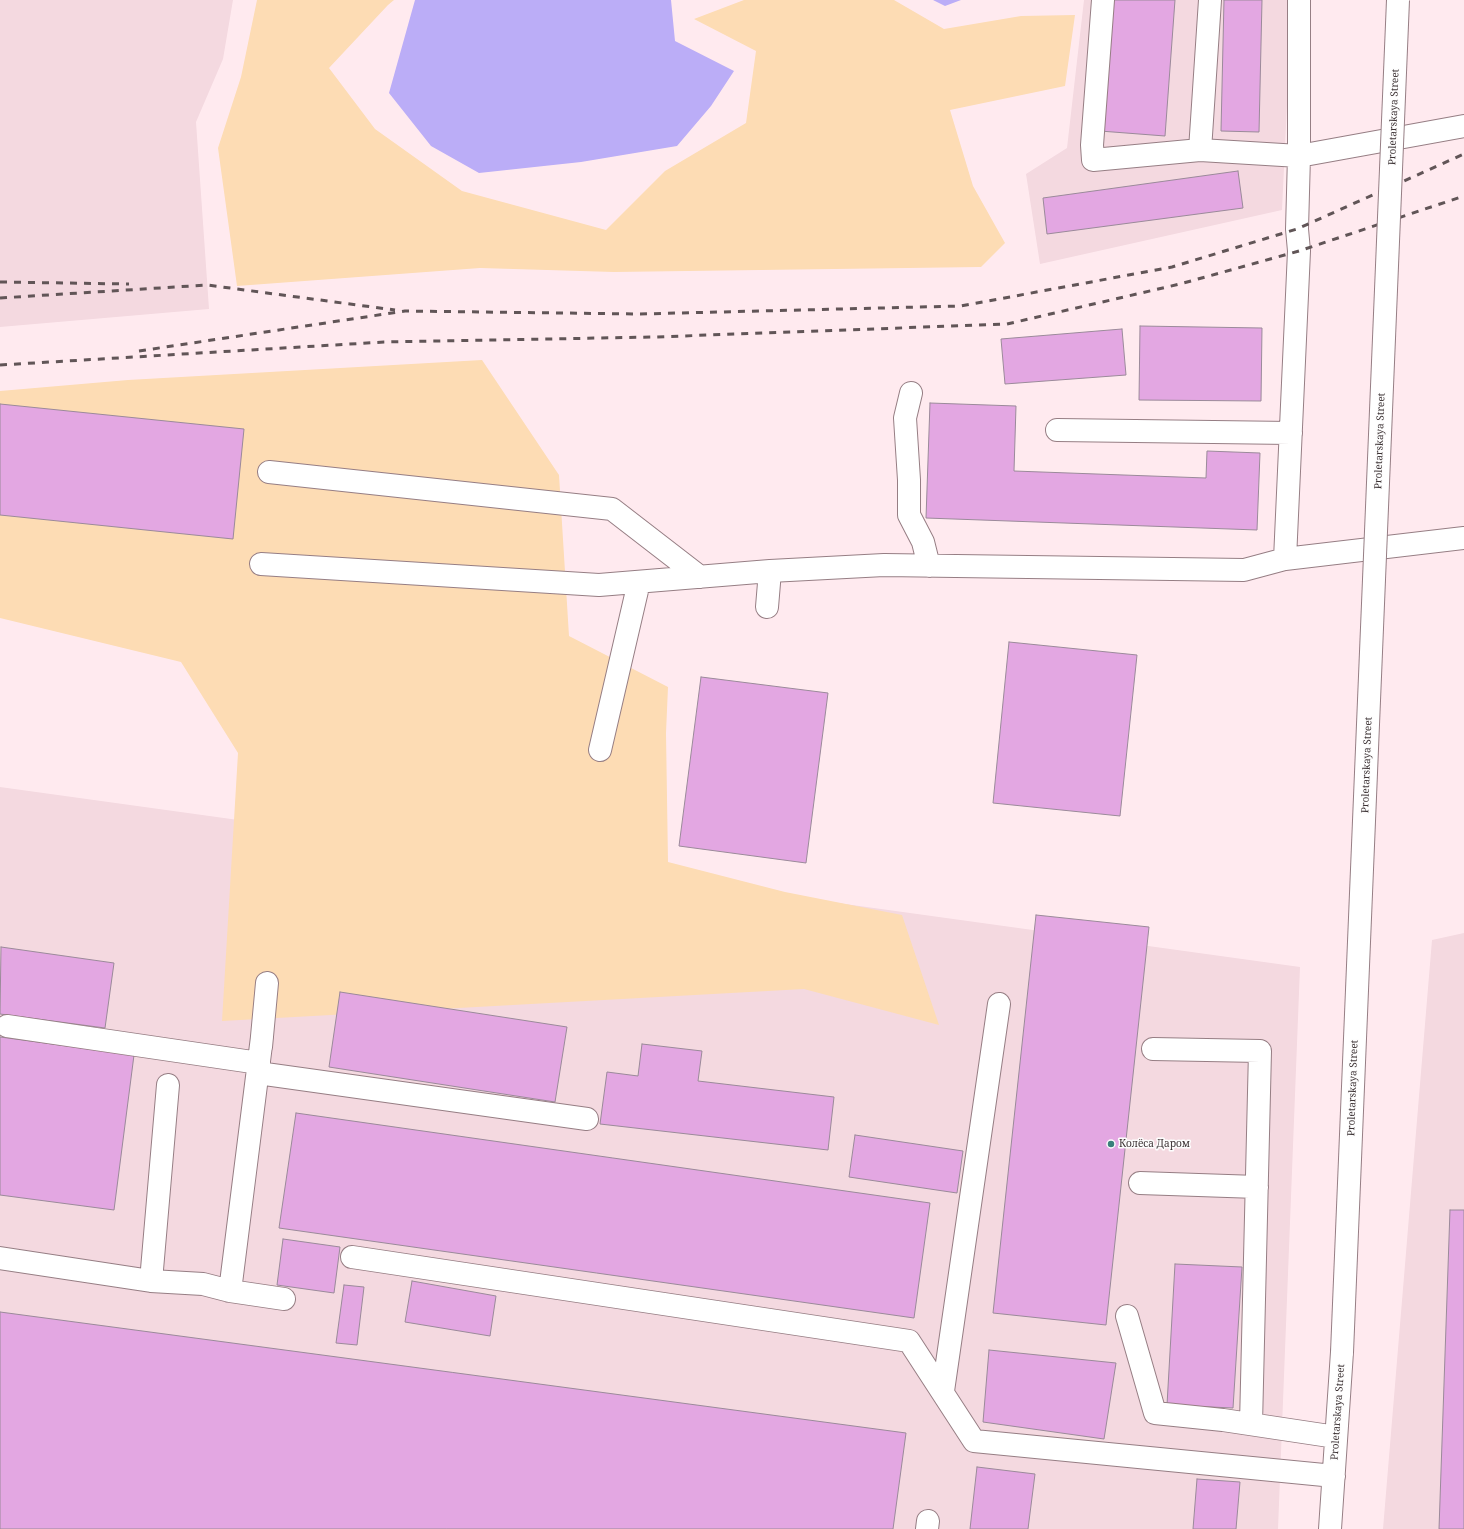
<!DOCTYPE html>
<meta charset="utf-8">
<style>
body{margin:0}
canvas{display:block;background:#ffeaef}
</style>
<canvas width="1464" height="1529"></canvas>
<script>
const ctx = document.querySelector('canvas').getContext('2d');
ctx.lineJoin = 'round';
function fillPath(path, color) { ctx.fillStyle = color; ctx.fill(path, 'evenodd'); }
const toPath = rows => new Path2D(rows.map(r => 'M' + r).join(''));
function stroke(path, color, width, dash) { ctx.strokeStyle = color; ctx.lineWidth = width; ctx.lineCap = dash ? 'butt' : 'round'; ctx.setLineDash(dash || []); ctx.stroke(path); }
function label(font, color, halo, rows, align = 'center') {
  ctx.font = font + ' "Noto Serif",serif'; ctx.lineWidth = 3; ctx.setLineDash([]); ctx.textBaseline = 'middle'; ctx.strokeStyle = halo; ctx.fillStyle = color; for (const [text, x, y, turn = 0] of rows) {
    ctx.save(); ctx.translate(x, y); ctx.rotate((+turn || 0) * Math.PI / 180); ctx.textAlign = isNaN(turn) ? turn : align; if (halo) ctx.strokeText(text, 0, 0); ctx.fillText(text, 0, 0); ctx.restore();
  }
}
const built = toPath([
 [0,0,233,0,223,59,196,122,209,309,0,327],
 [1084,0,1292,0,1282,210,1040,264,1026,174,1067,148],
 [0,787,1300,967,1278,1529,0,1529],
 [1464,933,1464,1529,1383,1529,1432,940]
]);
const green = toPath([
 [257,0,394,0,388,5,329,68,375,129,462,191,606,230,665,171,746,123,756,51,694,19,744,0,894,0,944,29,1021,16,1075,15,1065,86,950,110,973,186,1005,243,981,267,614,272,480,268,237,286,218,148,241,77],
 [482,360,559,475,569,636,668,687,666,733,668,862,785,892,902,915,939,1025,804,989,222,1021,238,753,181,662,0,618,0,391,128,380]
]);
const water = toPath([
 [415,0,671,0,675,41,734,71,711,106,677,146,581,162,479,173,431,146,389,93],
 [933,0,961,0,945,6]
]);
const building = toPath([
 [1110,0,1175,0,1165,136,1100,131,1110,0],
 [1224,0,1262,0,1259,132,1221,131,1224,0],
 [1238,171,1243,208,1047,234,1043,198,1238,171],
 [1140,326,1262,328,1261,401,1139,400,1140,326],
 [1122,329,1126,375,1005,384,1001,339,1122,329],
 [930,403,1016,406,1014,471,1206,478,1207,451,1260,453,1257,530,926,518,930,403],
 [0,404,244,429,233,539,0,515,0,404],
 [1009,642,1137,655,1120,816,993,803,1009,642],
 [701,677,828,693,806,863,679,846,701,677],
 [1036,915,1149,927,1106,1325,993,1313,1036,915],
 [1,947,114,963,105,1028,0,1014,1,947],
 [340,992,567,1027,555,1102,329,1067,340,992],
 [0,1037,134,1055,114,1210,0,1195,0,1037],
 [642,1044,702,1051,698,1081,834,1097,828,1150,600,1124,607,1072,638,1076,642,1044],
 [296,1113,930,1203,914,1318,279,1228,296,1113],
 [855,1135,963,1151,957,1193,849,1177,855,1135],
 [1450,1210,1464,1210,1464,1529,1439,1529,1450,1210],
 [283,1239,340,1247,334,1293,277,1285,283,1239],
 [1175,1264,1242,1267,1233,1408,1167,1405,1175,1264],
 [412,1281,496,1296,490,1336,405,1322,412,1281],
 [344,1285,364,1287,357,1345,336,1343,344,1285],
 [0,1312,906,1433,893,1529,0,1529,0,1312],
 [989,1350,1116,1363,1104,1439,983,1422,989,1350],
 [977,1467,1035,1474,1028,1529,970,1529,977,1467],
 [1197,1479,1240,1482,1236,1529,1193,1529,1197,1479]
]);
const minor = toPath([
 [1103,0,1092,145,1093,160,1200,150,1299,156,1464,126],
 [1200,150,1210,0],
 [911,393,905,418,909,480,909,515,923,542,929,566],
 [1057,430,1291,433],
 [269,472,612,509,700,577],
 [1285,559,1464,538],
 [261,564,599,585,770,571,884,565,1244,570,1285,559,1299,251,1297,229,1299,156,1299,0],
 [767,607,770,571],
 [600,750,639,582],
 [7,1026,259,1063],
 [261,1047,267,983],
 [1153,1049,1260,1051,1251,1424],
 [258,1073,587,1119],
 [1140,1183,1257,1187],
 [352,1257,909,1341,974,1441,1334,1476],
 [0,1258,151,1281,203,1284,230,1291,262,1037],
 [151,1281,168,1085],
 [230,1291,284,1299],
 [1127,1316,1155,1413,1223,1420,1336,1437],
 [943,1391,999,1004],
 [927,1529,928,1521],
 [1330,1529,1342,1352]
]);
const rail = toPath([
 [0,282,129,284],
 [0,298,207,285,395,310],
 [139,351,405,311,639,314,961,306,1172,267,1297,229,1464,154],
 [0,365,384,342,655,337,1007,324,1180,284,1299,251,1464,196]
]);
const minorBridge = toPath([
 [1342,1352,1398,0]
]);
const markers = [
 [1111,1144,4,"#39807b"]
];
const streetNames = [
 ["Proletarskaya Street",1394,117,-88],
 ["Proletarskaya Street",1380,441,-88],
 ["Proletarskaya Street",1367,765,-88],
 ["Proletarskaya Street",1353,1088,-88],
 ["Proletarskaya Street",1338,1412,-86]
];
const poiNames = [
 ["Колёса Даром",1119,1144]
];
fillPath(built, '#f4d9e0');
fillPath(green, '#fddcb4');
fillPath(water, '#bbadf7');
fillPath(building, '#e3a7e2');
stroke(building, '#9b8a9a', 1);
stroke(minor, '#967e84', 24);
stroke(minor, '#fff', 22);
stroke(rail, '#615557', 3, [7, 7]);
stroke(minorBridge, '#967e84', 24, []);
stroke(minorBridge, '#fff', 22);
for (const [x, y, r, color] of markers) { const dot = new Path2D(); dot.arc(x, y, r, 0, 2 * Math.PI); ctx.fillStyle = color; ctx.fill(dot); stroke(dot, '#fdfdfd', 1.5); }
label('10px', '#3d3335', '#fdfdfd', streetNames);
label('10px', '#3d3335', '#fdfdfd', poiNames, 'left');
</script>
